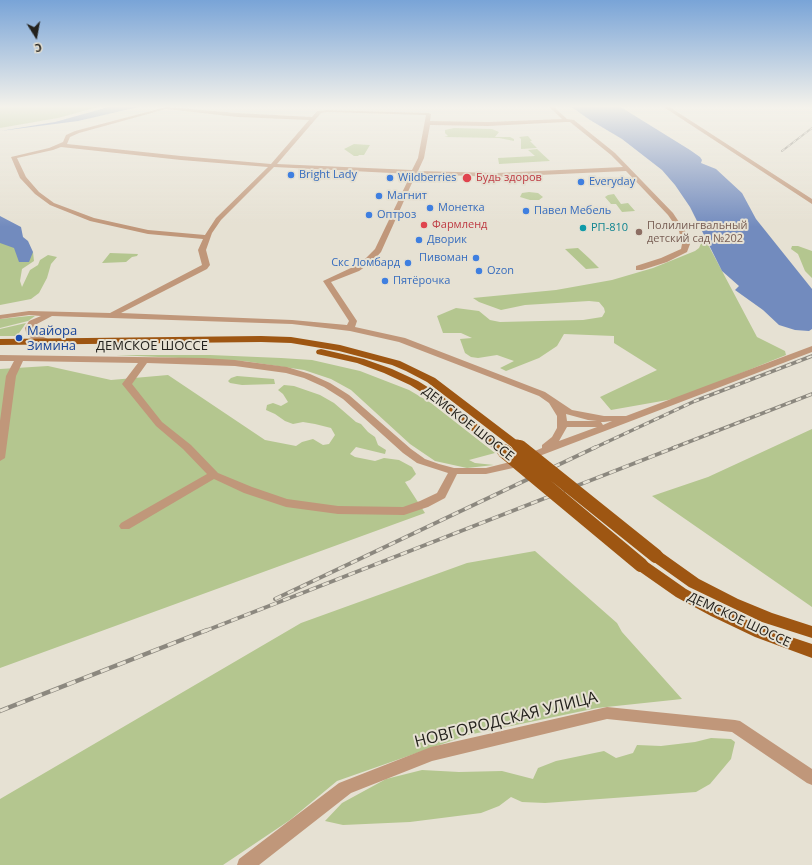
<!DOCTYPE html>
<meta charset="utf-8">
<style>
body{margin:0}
#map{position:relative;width:812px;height:865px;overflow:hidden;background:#e6e1d3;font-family:"Open Sans",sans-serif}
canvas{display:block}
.north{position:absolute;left:16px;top:16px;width:40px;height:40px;-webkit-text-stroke:3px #e6e1d3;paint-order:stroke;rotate:169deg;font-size:11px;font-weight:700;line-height:16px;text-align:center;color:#24221d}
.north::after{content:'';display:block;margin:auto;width:14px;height:18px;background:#24221d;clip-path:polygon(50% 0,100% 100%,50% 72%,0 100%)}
</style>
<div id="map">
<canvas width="812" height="865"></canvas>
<div class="north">С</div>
</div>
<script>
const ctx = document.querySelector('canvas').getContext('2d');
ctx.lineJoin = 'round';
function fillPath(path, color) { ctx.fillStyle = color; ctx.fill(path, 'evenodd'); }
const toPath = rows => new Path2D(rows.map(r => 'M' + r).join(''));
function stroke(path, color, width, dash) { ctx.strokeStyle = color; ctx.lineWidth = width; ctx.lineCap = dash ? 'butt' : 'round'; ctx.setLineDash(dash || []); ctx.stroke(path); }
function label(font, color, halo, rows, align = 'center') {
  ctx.font = font + ' "Open Sans",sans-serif'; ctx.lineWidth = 4; ctx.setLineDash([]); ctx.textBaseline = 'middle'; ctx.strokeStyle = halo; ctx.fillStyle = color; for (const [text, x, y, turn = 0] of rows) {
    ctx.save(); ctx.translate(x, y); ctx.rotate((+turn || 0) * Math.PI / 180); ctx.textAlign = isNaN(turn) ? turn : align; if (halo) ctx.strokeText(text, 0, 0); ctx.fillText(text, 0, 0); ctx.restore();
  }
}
const green = toPath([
 [0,106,102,106,58,118,0,128],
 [454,128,492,129,499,132,495,137,510,137,514,139,514,141,499,138,444,137,448,136,445,133,445,130],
 [528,136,532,141,530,141,537,148,521,149,521,139,519,137],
 [354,144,370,145,364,155,359,155,358,156,354,156,344,149],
 [537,149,550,161,499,164,498,158,535,156,528,150],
 [529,192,538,193,543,197,539,200,530,200,520,197,522,193],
 [614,194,621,204,628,203,635,211,622,212,616,204,611,204,605,197,608,195],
 [0,235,33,252,34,261,22,269,20,281,22,287,30,270,38,265,40,260,48,255,57,257,51,264,47,278,39,293,31,299,0,305],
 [704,237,757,337,785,351,786,355,679,398,611,410,600,397,657,370,614,343,614,336,564,334,557,346,539,358,506,371,500,368,514,361,497,355,478,358,471,357,465,353,460,339,472,338,461,333,443,333,437,316,456,308,479,311,490,320,500,322,583,320,602,317,605,312,604,308,599,302,589,301,525,305,501,310,479,302,473,298,556,290,612,280,653,268,695,251,699,248],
 [792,246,798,246,812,251,812,278,805,271,798,254,791,249],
 [578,248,590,259,599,268,586,269,565,249],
 [110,253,138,254,137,256,132,257,126,262,102,263],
 [29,316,35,316,28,321,0,328,0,319],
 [26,323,17,336,0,336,0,329],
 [116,355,210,355,281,358,312,360,360,371,409,390,431,403,495,453,469,460,475,463,494,465,467,468,435,461,410,444,351,390,331,379,304,370,244,361],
 [48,366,111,380,168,375,265,440,296,446,302,442,313,439,323,445,329,444,335,435,331,428,315,424,303,422,293,424,285,421,275,414,266,410,267,405,273,403,281,406,288,402,283,394,278,390,284,385,294,386,320,395,334,403,356,422,361,424,368,432,375,437,378,445,386,450,385,454,356,447,350,454,355,457,375,461,384,458,399,460,412,467,416,474,410,480,405,482,425,513,0,668,0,369],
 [237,376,274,379,275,384,242,385,230,383,228,381,231,378],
 [812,429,812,607,652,496,708,477],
 [535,551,617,623,622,632,682,699,597,708,468,735,337,781,290,820,223,865,0,865,0,799,301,623,467,563],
 [711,738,731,739,735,742,731,759,710,784,696,792,545,803,522,802,511,797,499,806,481,813,410,822,343,825,325,821,342,803,386,779,422,770,459,772,502,771,533,779,538,768,556,761,604,751,616,758,633,753,637,745,661,746,695,742]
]);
const water = toPath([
 [112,106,143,106,78,121,0,131,55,122],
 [570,106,619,106,690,150,700,157,702,160,701,163,716,169,742,193,756,219,812,289,812,329,809,331,795,330,779,325,763,310,735,290,739,286,722,271,690,207,675,185,662,170,622,139,590,120],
 [0,216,21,227,23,237,28,241,33,252,29,262,19,262,14,248,0,243]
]);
const minor = toPath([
 [548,106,553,106,567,119,574,120,615,153,673,213,685,231,690,244,687,252,667,262,642,270,636,270,636,266,661,258,681,249,682,244,679,231,668,215,626,171,496,177,416,174,381,252,372,262,359,271,331,282,357,321,355,327,405,338,545,392,572,410,604,416,626,416,812,346,812,352,542,455,513,468,486,474,457,474,445,498,428,507,404,515,338,514,286,507,244,493,214,479,129,529,121,529,119,526,121,523,207,474,183,449,156,426,122,384,138,363,23,361,16,376,5,458,0,461,0,421,6,376,14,361,0,361,0,355,203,358,235,360,287,367,310,374,330,383,349,395,411,449,425,459,439,464,454,468,486,468,506,463,542,448,542,445,552,437,557,428,557,416,549,403,539,396,399,342,350,331,292,324,52,316,35,325,33,328,34,333,48,339,49,341,45,344,27,336,25,328,29,321,41,316,29,315,0,319,0,315,29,311,110,313,202,265,198,250,203,239,148,234,90,221,50,205,35,194,20,178,11,157,49,148,63,142,66,135,75,131,166,107,238,113,312,117,317,111,327,110,429,113,431,114,430,121,488,122,562,119,548,106],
 [166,109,238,117,309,120,271,164,181,156,67,144,70,137,79,133,166,109],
 [327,112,426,115,418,158,412,170,277,164,321,113,327,112],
 [565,122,570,122,611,155,623,167,496,173,418,171,424,158,430,125,488,126,565,122],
 [61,147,181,160,268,167,216,218,205,235,148,230,94,218,54,203,39,192,26,177,17,158,53,150,61,147],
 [274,167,411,174,375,249,366,258,353,267,323,281,349,321,347,325,292,320,121,313,207,269,210,265,206,250,212,233,221,220,274,167],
 [147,363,235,366,286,373,304,378,324,387,343,399,403,453,417,463,448,473,437,493,420,501,403,507,338,506,287,499,252,487,218,473,191,445,162,422,132,384,147,363],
 [566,414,588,420,597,421,567,421,566,414],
 [612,421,603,425,601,422,604,422,612,421],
 [567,427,597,427,559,441,567,427],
 [662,106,668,106,812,199,812,204,662,106],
 [607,707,735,720,740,721,812,769,812,785,807,783,732,732,607,719,432,761,351,793,259,865,237,865,239,859,339,783,431,747,607,707]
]);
const major = toPath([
 [261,336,291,337,340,345,400,361,435,378,523,445,521,448,517,449,513,448,427,382,406,371,392,365,339,351,291,343,261,342,0,345,0,339,261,336],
 [321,349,364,359,392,369,418,381,442,396,510,451,508,454,504,455,500,454,434,400,410,385,384,373,357,363,317,354,316,352,317,350,321,349],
 [656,551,661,552,699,579,738,599,772,613,812,626,812,638,762,622,689,587,651,560,649,556,651,552,656,551],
 [641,560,646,561,686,589,721,608,767,629,812,644,812,658,755,637,711,616,676,597,636,569,634,565,636,561,641,560]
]);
const railFar3 = toPath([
 [782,151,812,128]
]);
const railFar2 = toPath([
 [594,448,695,401,812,356],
 [673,448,812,394]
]);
const railFar1 = toPath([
 [275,599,596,447],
 [205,631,676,447]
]);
const rail = toPath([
 [0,711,207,630]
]);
const majorBridgeFar1 = toPath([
 [517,445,521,448]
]);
const majorBridge = toPath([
 [520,447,656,556],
 [504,451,641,565]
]);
const markers = [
 [291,175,4,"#3f7fe0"],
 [390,178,4,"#3f7fe0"],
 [467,178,5,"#e0444e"],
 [581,182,4,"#3f7fe0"],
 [379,196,4,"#3f7fe0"],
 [430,208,4,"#3f7fe0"],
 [526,211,4,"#3f7fe0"],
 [369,215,4,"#3f7fe0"],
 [424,225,4,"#e0444e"],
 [583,228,4,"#0f9aa8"],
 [639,232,4,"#8d6e63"],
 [419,240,4,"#3f7fe0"],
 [476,258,4,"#3f7fe0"],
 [408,263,4,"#3f7fe0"],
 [479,271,4,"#3f7fe0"],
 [385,281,4,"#3f7fe0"],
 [19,338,4,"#1a4fb4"]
];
const farShopnames = [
 ["Bright Lady",299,175],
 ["Wildberries",398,178],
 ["Everyday",589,182],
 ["Магнит",387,196],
 ["Монетка",438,208],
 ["Павел Мебель",534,211],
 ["Оптроз",377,215],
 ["Дворик",427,240],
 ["Пивоман",468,258,"right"],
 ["Скс Ломбард",400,263,"right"],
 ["Ozon",487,271],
 ["Пятёрочка",393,281]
];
const farHealthnames = [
 ["Будь здоров",476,178],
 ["Фармленд",432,225]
];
const farEducationnames = [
 ["Полилингвальный",647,226],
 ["детский сад №202",647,239]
];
const farCulturenames = [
 ["РП-810",591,228]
];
const transitNames = [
 ["Майора",27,331],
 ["Зимина",27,346]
];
const streetNames = [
 ["ДЕМСКОЕ ШОССЕ",152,346],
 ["ДЕМСКОЕ ШОССЕ",468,424,38],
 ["ДЕМСКОЕ ШОССЕ",739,620,25]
];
const nearStreetnames = [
 ["НОВГОРОДСКАЯ УЛИЦА",506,720,-14]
];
fillPath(green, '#b4c68f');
fillPath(water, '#728bbe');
fillPath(minor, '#c0977a');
fillPath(major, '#9e5612');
stroke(railFar3, '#8c887f', 2);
stroke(railFar2, '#8c887f', 3.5);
stroke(railFar1, '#8c887f', 4);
stroke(rail, '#8c887f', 4.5);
stroke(railFar3, '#e6e1d3', 1, [3.5]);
stroke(railFar2, '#e6e1d3', 2, [5.5]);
stroke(railFar1, '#e6e1d3', 2.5, [7]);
stroke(rail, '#e6e1d3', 3, [9]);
stroke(majorBridgeFar1, '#9e5612', 11);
stroke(majorBridge, '#9e5612', 14);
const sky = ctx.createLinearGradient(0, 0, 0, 227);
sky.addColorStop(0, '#79a4d7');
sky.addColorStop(0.47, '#f4f2eb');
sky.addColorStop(1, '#f4f2eb00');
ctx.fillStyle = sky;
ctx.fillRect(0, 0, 812, 227);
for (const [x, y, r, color] of markers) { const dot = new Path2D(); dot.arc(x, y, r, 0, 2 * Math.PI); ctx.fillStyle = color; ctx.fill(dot); stroke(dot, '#e6e1d3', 1.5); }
label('11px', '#366cbe', '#e6e1d3', farShopnames, 'left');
label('11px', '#be3a42', '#e6e1d3', farHealthnames, 'left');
label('11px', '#785e54', '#e6e1d3', farEducationnames, 'left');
label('11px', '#0d838f', '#e6e1d3', farCulturenames, 'left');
label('13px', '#164399', '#e6e1d3', transitNames, 'left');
label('13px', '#24221d', '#e6e1d3', streetNames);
label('16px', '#24221d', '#e6e1d3', nearStreetnames);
</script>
